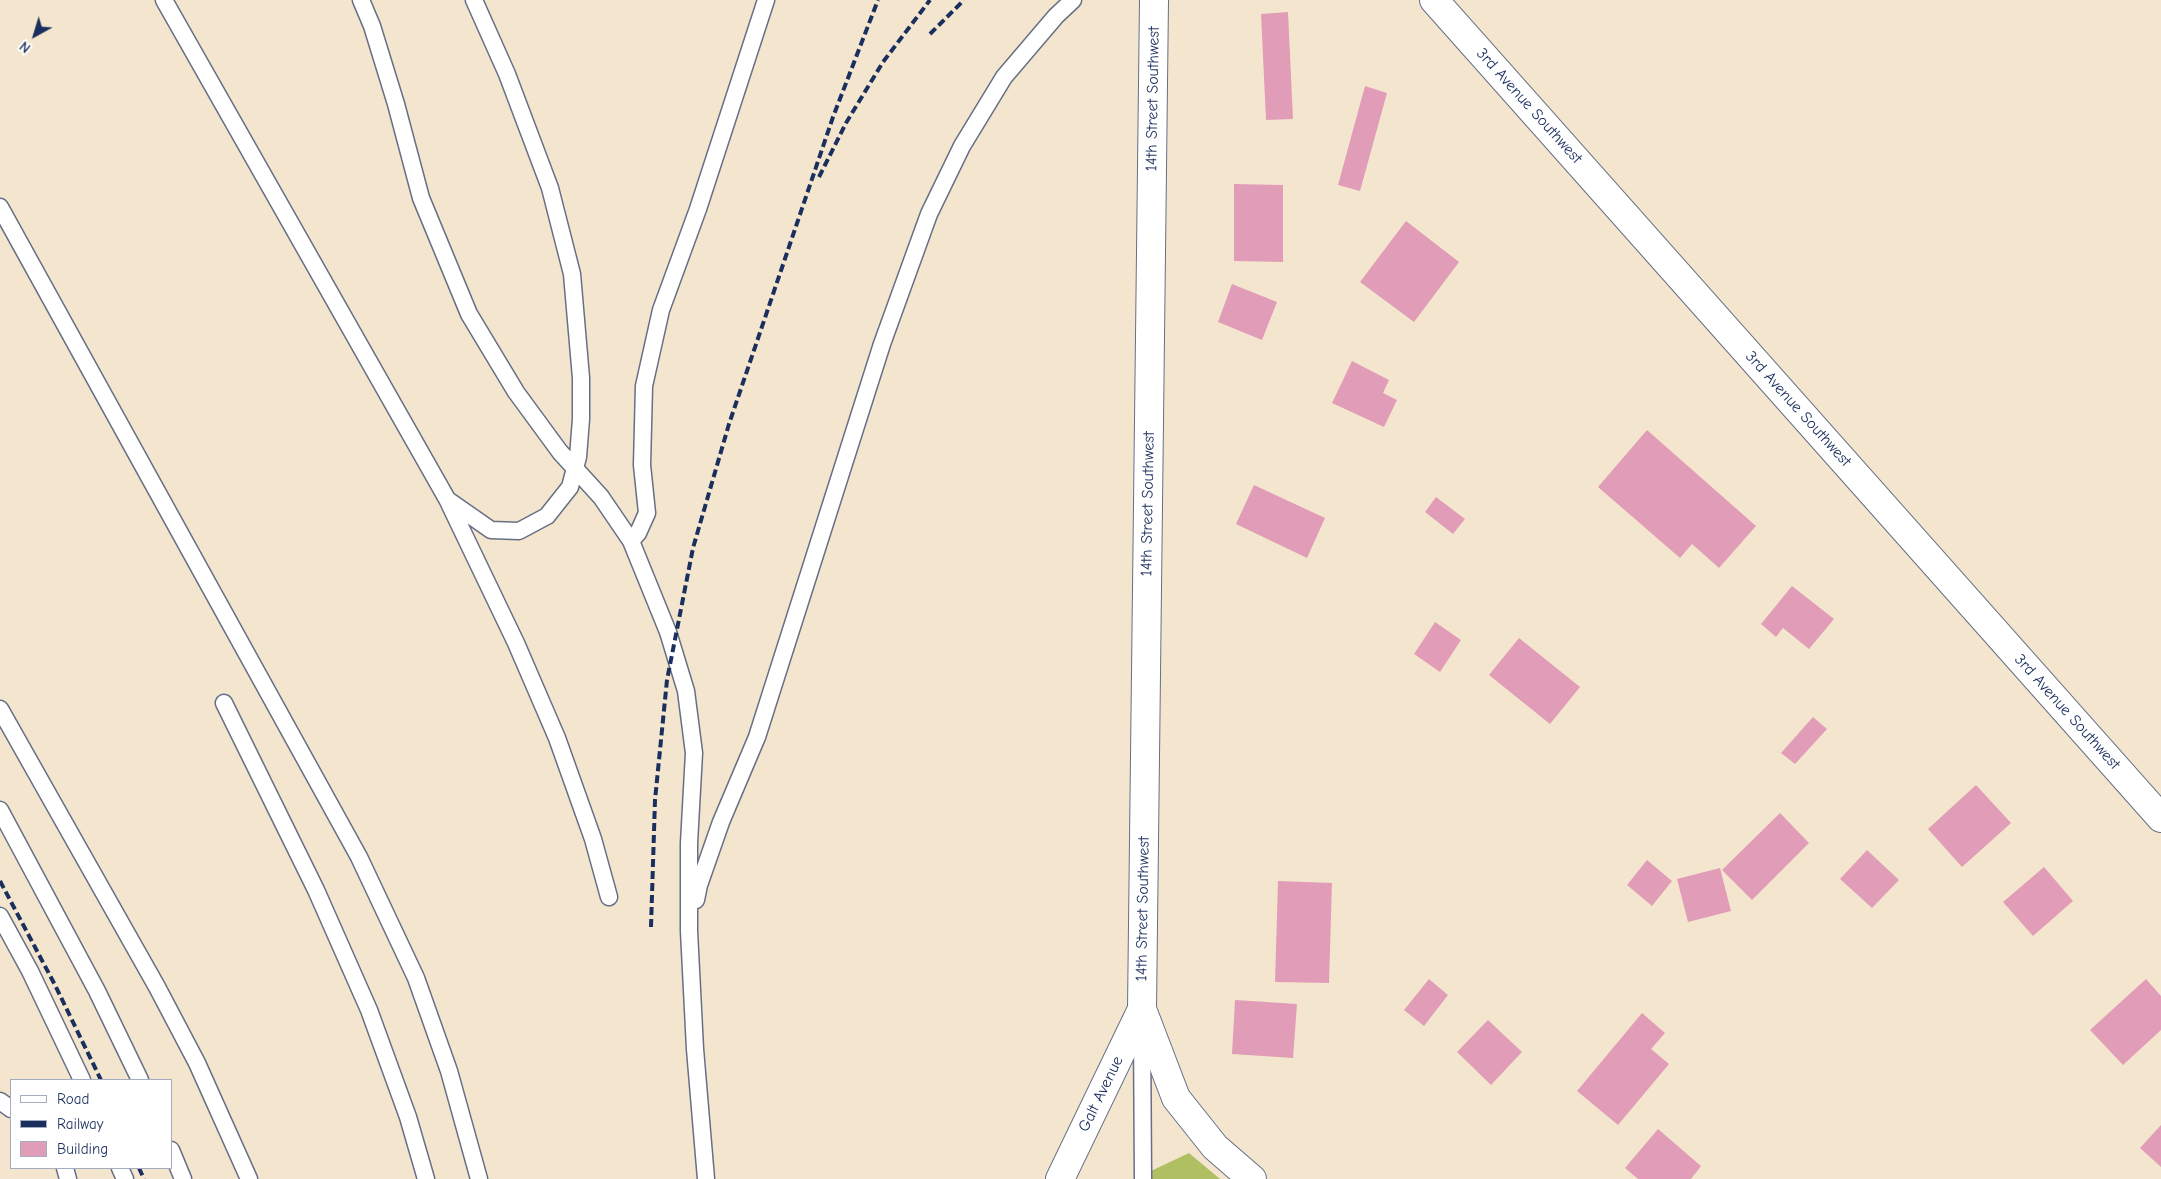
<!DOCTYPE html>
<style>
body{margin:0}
#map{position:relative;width:2161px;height:1179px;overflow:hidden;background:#f4e6ce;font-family:"Comic Neue",sans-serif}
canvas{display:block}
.legend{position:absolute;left:10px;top:1079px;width:162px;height:90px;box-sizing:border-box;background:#fff;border:1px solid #a4acbf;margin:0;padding:6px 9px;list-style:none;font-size:15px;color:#1b2f5e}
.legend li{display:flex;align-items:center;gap:10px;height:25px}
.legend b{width:25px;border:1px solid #a4acbf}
.north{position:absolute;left:10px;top:10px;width:50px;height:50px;-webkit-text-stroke:4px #fff;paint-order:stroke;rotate:219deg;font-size:14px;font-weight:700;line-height:20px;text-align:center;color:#1b2f5e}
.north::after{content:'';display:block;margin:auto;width:18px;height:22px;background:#1b2f5e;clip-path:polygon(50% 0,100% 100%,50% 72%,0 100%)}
</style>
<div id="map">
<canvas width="2161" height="1179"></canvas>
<ul class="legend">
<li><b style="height:6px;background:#fff"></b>Road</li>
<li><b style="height:6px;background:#1b2f5e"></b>Railway</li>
<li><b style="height:14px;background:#e19db7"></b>Building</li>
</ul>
<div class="north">N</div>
</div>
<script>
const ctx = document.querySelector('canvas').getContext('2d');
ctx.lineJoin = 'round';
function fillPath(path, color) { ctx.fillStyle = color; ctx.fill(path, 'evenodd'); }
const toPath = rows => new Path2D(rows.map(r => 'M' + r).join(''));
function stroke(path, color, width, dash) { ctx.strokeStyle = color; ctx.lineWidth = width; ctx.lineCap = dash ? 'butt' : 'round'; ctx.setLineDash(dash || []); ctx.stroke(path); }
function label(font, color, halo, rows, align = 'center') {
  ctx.font = font + ' "Comic Neue",sans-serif'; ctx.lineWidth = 4; ctx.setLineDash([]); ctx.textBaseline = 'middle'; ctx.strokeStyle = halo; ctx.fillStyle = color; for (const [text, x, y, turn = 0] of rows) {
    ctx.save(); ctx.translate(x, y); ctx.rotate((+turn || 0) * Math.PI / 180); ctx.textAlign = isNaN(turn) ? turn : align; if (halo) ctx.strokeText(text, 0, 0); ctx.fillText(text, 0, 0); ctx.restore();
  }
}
const green = toPath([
 [1189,1153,1220,1179,1134,1179]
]);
const building = toPath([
 [1288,12,1293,119,1266,120,1261,14],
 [1365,86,1387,93,1360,191,1338,185],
 [1234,184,1283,185,1283,262,1234,261],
 [1406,221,1459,262,1414,322,1360,282],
 [1232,284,1277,302,1262,340,1218,322],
 [1352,361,1389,380,1383,393,1397,400,1384,427,1332,403],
 [1647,430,1756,526,1719,568,1692,544,1680,558,1598,487],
 [1254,485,1325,518,1307,558,1236,524],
 [1436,497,1465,519,1453,534,1425,512],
 [1792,586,1834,619,1809,649,1783,628,1776,637,1761,624],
 [1435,622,1461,640,1440,672,1414,654],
 [1519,638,1580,687,1550,724,1489,675],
 [1813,717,1827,729,1795,764,1781,753],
 [1976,785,2011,823,1962,867,1928,829],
 [1780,813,1809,843,1752,900,1722,870],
 [1867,850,1899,880,1872,908,1840,879],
 [1647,860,1672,881,1652,906,1627,885],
 [2044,867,2073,901,2033,936,2003,902],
 [1720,868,1731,911,1688,922,1677,879],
 [1278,881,1332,883,1329,983,1275,982],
 [1429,979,1448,995,1424,1026,1404,1010],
 [2146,979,2161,996,2161,1030,2123,1065,2090,1030],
 [1235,1000,1297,1004,1293,1058,1232,1054],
 [1642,1013,1665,1033,1651,1049,1669,1064,1618,1125,1577,1091],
 [1488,1020,1522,1052,1491,1085,1457,1052],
 [2161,1125,2161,1167,2140,1148],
 [1658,1129,1701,1166,1691,1179,1638,1179,1625,1168]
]);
const service = toPath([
 [164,0,447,499,516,643,557,738,593,839,609,897],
 [361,0,372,26,396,104,421,198,469,314,516,392,560,452,601,497,631,541,668,632,686,691,694,753,689,843,689,931,695,1049,706,1179],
 [0,207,359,857,416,978,449,1071,479,1179],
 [448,500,491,530,519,531,547,516,570,487,578,457,581,419,581,378,572,274,550,188,507,74,474,0],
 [631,541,638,533,647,513,642,465,644,386,661,310,698,209,766,0],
 [224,703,316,890,369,1010,408,1117,426,1179],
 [0,709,157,987,197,1063,249,1179],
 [0,810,97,991,140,1080],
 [696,900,699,885,721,822,757,737,882,344,929,214,962,146,1004,77,1056,16,1073,0],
 [0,916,30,971,82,1080],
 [1142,1026,1143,1179],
 [0,1101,11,1109],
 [171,1150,183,1179],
 [65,1168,68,1179],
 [120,1168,125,1179]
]);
const minor = toPath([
 [1154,0,1142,1009,1176,1098,1215,1147,1252,1179],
 [1434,0,2161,818],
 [1060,1179,1142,1009]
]);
const rail = toPath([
 [930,34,964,0],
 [819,177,846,123,883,62,930,0],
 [0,881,55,985,101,1080],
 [651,927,655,800,667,680,693,548,729,424,833,117,878,0],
 [139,1168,144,1179]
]);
const streetNames = [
 ["14th Street Southwest",1153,99,-89],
 ["3rd Avenue Southwest",1529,106,48],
 ["3rd Avenue Southwest",1798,409,48],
 ["14th Street Southwest",1148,504,-89],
 ["3rd Avenue Southwest",2067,712,48],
 ["14th Street Southwest",1143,909,-89],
 ["Galt Avenue",1101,1094,-64]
];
fillPath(green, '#afbf62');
fillPath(building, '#e19db7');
stroke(service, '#676f85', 19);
stroke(minor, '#676f85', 30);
stroke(service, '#fff', 16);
stroke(minor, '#fff', 28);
stroke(rail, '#1b2f5e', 4, [8, 4]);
label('16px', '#1b2f5e', '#fff', streetNames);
</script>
